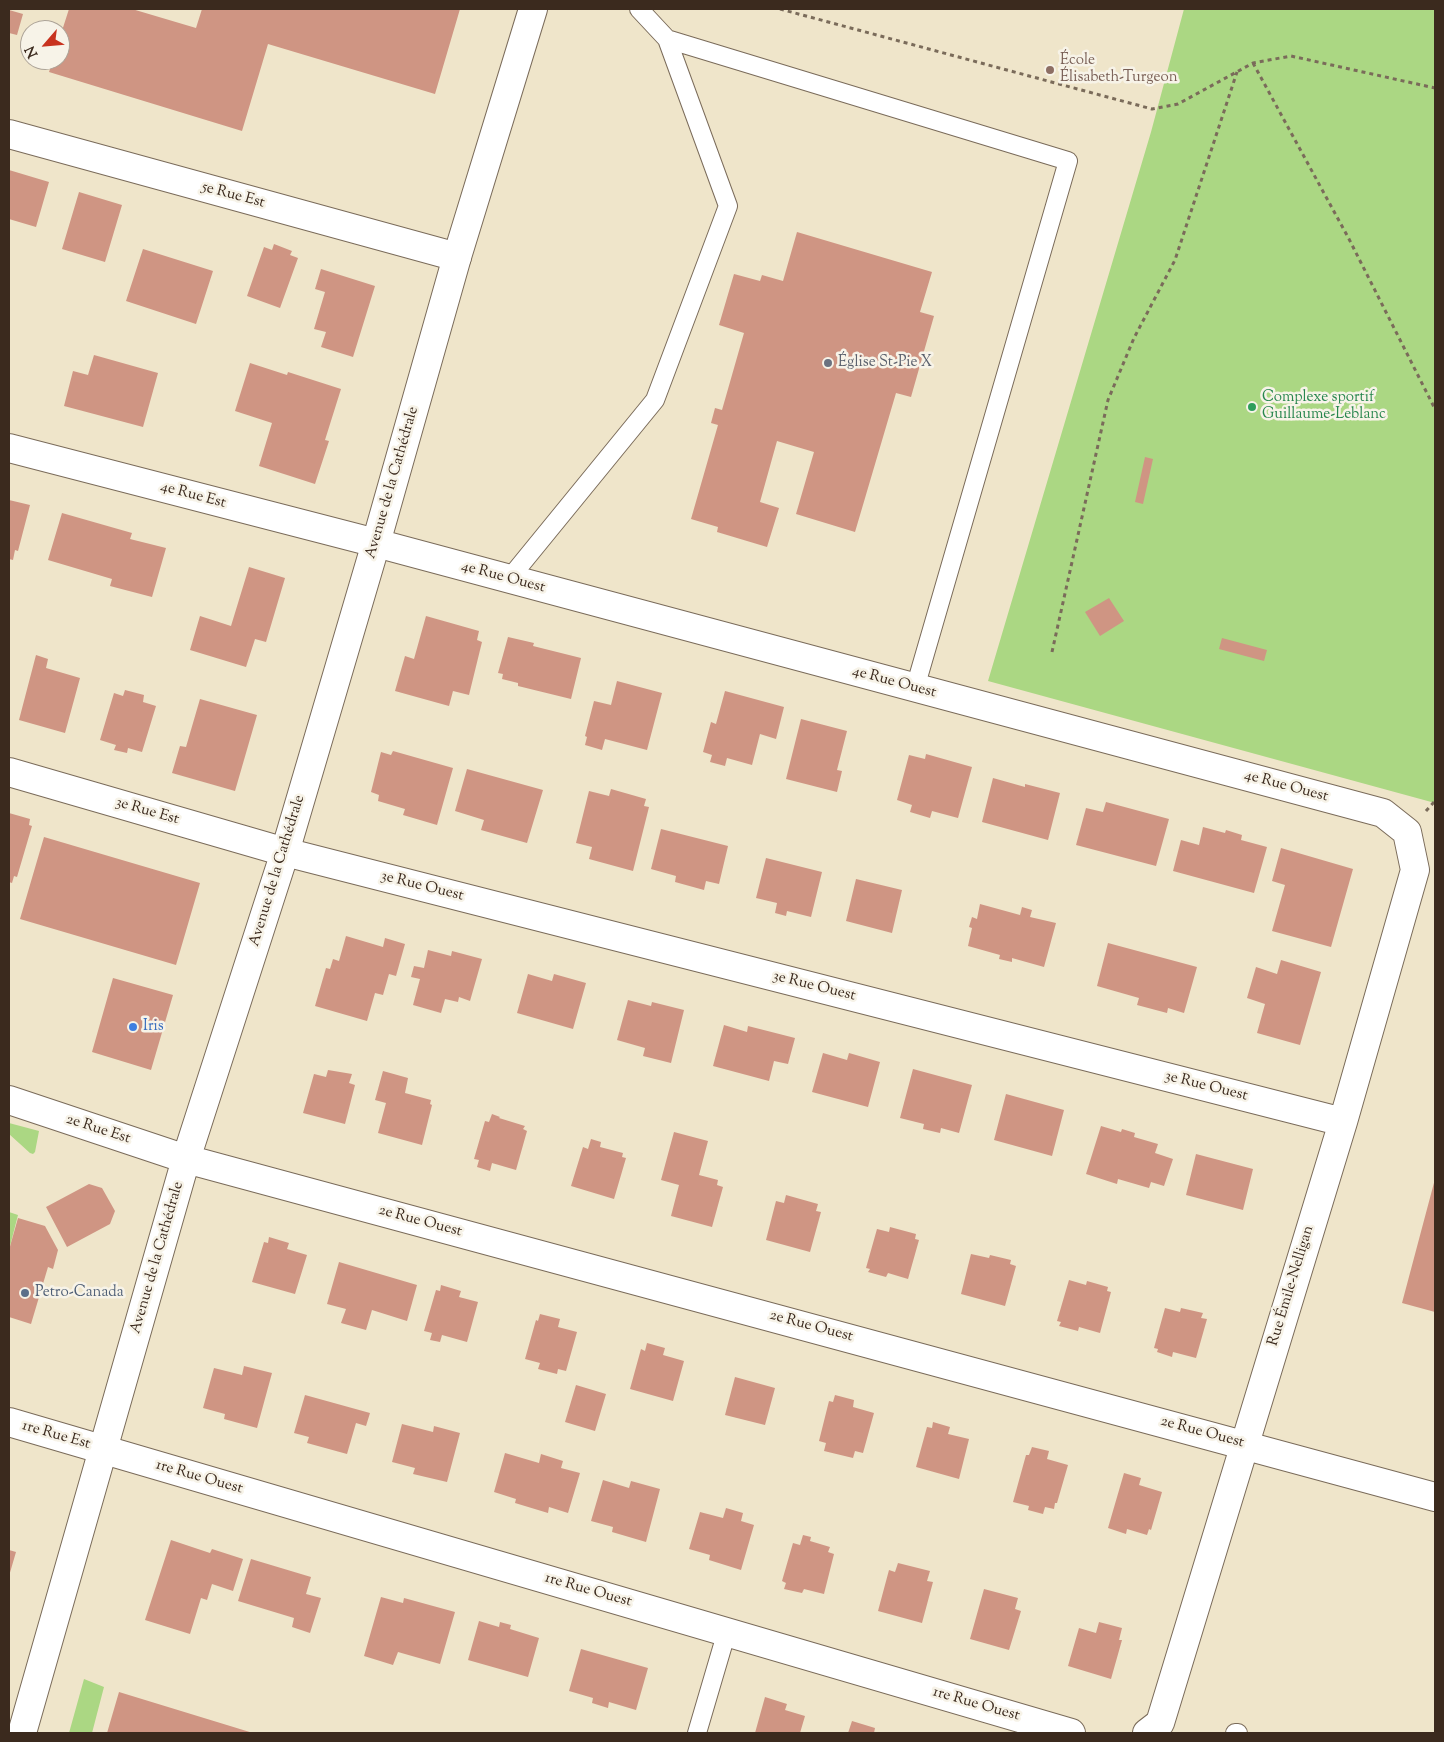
<!DOCTYPE html>
<meta charset="utf-8">
<style>
body{margin:0}
#map{position:relative;width:1444px;height:1742px;overflow:hidden;background:#efe5ca;font-family:"Sorts Mill Goudy",serif}
canvas{display:block}
.frame{position:absolute;inset:0;border:10px solid #3b2a1e;pointer-events:none}
.north{position:absolute;left:20px;top:20px;width:50px;height:50px;box-sizing:border-box;background:#f7f3e8;border:1px solid #aca397;border-radius:50%;rotate:243deg;font-size:14px;font-weight:700;line-height:20px;text-align:center;color:#3b2a1e}
.north::after{content:'';display:block;margin:auto;width:18px;height:22px;background:#c8321e;clip-path:polygon(50% 0,100% 100%,50% 72%,0 100%)}
</style>
<div id="map">
<canvas width="1444" height="1742"></canvas>
<div class="frame"></div>
<div class="north">N</div>
</div>
<script>
const ctx = document.querySelector('canvas').getContext('2d');
ctx.lineJoin = 'round';
function fillPath(path, color) { ctx.fillStyle = color; ctx.fill(path, 'evenodd'); }
const toPath = rows => new Path2D(rows.map(r => 'M' + r).join(''));
function stroke(path, color, width, dash) { ctx.strokeStyle = color; ctx.lineWidth = width; ctx.lineCap = dash ? 'butt' : 'round'; ctx.setLineDash(dash || []); ctx.stroke(path); }
function label(font, color, halo, rows, align = 'center') {
  ctx.font = font + ' "Sorts Mill Goudy",serif'; ctx.lineWidth = 5; ctx.setLineDash([]); ctx.textBaseline = 'middle'; ctx.strokeStyle = halo; ctx.fillStyle = color; for (const [text, x, y, turn = 0] of rows) {
    ctx.save(); ctx.translate(x, y); ctx.rotate((+turn || 0) * Math.PI / 180); ctx.textAlign = isNaN(turn) ? turn : align; if (halo) ctx.strokeText(text, 0, 0); ctx.fillText(text, 0, 0); ctx.restore();
  }
}
const green = toPath([
 [1184,9,1435,9,1435,803,988,681,1151,132],
 [9,1123,39,1131,35,1152,33,1154,30,1153,9,1134],
 [9,1212,18,1215,9,1250],
 [84,1679,104,1687,92,1733,69,1733]
]);
const building = toPath([
 [69,9,132,9,196,28,202,9,460,9,435,94,268,44,242,131,49,72,53,60,60,60,60,37],
 [9,10,23,14,17,35,9,33],
 [9,170,49,182,36,227,9,219],
 [79,192,122,205,105,262,62,249],
 [797,232,932,272,920,312,934,316,911,397,896,393,855,532,796,514,814,452,777,441,760,502,779,508,767,547,717,532,718,527,691,519,718,425,711,423,715,408,722,410,744,333,719,325,734,274,760,281,762,275,783,281],
 [274,244,292,251,290,255,298,258,280,308,247,296,264,247,272,250],
 [143,249,213,271,196,324,126,301],
 [321,269,375,286,353,357,321,347,326,332,314,329,325,292,315,289],
 [94,355,158,373,143,427,64,406,73,371,88,375],
 [250,363,287,375,288,372,341,389,325,440,329,441,315,484,259,466,272,423,235,411],
 [1145,457,1153,459,1143,504,1135,502],
 [9,500,30,505,18,551,15,550,13,560,9,559],
 [62,513,132,533,130,539,166,548,152,597,110,586,112,579,48,560],
 [249,567,285,578,266,642,255,639,246,667,190,650,200,616,231,626],
 [1109,598,1124,621,1100,636,1085,612],
 [426,616,479,631,477,640,482,642,469,695,453,691,449,706,395,691,405,656,414,659],
 [508,637,534,643,533,646,581,658,571,699,518,686,518,683,502,679,503,674,498,673],
 [1222,638,1267,650,1264,661,1219,649],
 [36,655,48,659,46,668,80,678,65,733,19,720],
 [617,681,662,693,647,750,605,739,602,750,585,745,587,737,585,736,594,701,611,705],
 [125,690,144,695,143,702,156,706,142,752,128,748,127,753,114,750,116,745,100,740,114,693,123,696],
 [725,691,784,707,776,739,760,734,752,765,727,758,725,766,710,762,712,755,703,752,711,722,716,724],
 [200,699,257,715,235,791,172,773,180,746,186,747],
 [801,719,847,731,837,770,842,771,837,792,786,779],
 [393,751,453,768,437,825,403,815,405,809,378,801,379,795,371,792,381,752,391,755],
 [926,754,972,767,958,818,932,811,930,818,910,812,912,805,897,800,909,755,925,759],
 [467,769,543,790,527,843,481,830,484,820,455,811],
 [993,778,1025,787,1025,784,1060,793,1048,840,982,822],
 [611,789,646,799,644,806,649,807,633,871,589,859,592,847,576,843,589,791,609,796],
 [1106,802,1169,819,1156,866,1076,845,1086,808,1103,812],
 [9,813,30,819,29,825,32,826,17,877,14,876,12,883,9,882],
 [1203,827,1225,833,1226,830,1242,835,1241,840,1267,847,1254,893,1173,871,1181,840,1199,845],
 [661,829,728,846,719,884,706,881,704,890,675,882,676,876,651,869],
 [44,837,200,883,176,965,20,919],
 [1281,848,1353,869,1331,947,1272,931,1285,885,1272,881],
 [766,858,822,872,811,917,787,911,786,916,775,913,777,903,756,898],
 [856,879,902,890,892,933,846,921],
 [980,904,1020,915,1022,907,1032,910,1030,917,1056,923,1044,967,1012,958,1012,962,999,959,1000,955,968,946,972,928,969,927,972,917,977,919],
 [346,936,383,947,385,938,405,944,396,976,389,974,383,995,375,993,367,1021,315,1006,326,968,330,969,333,959,339,961],
 [1108,943,1197,967,1184,1013,1168,1008,1167,1013,1137,1005,1139,998,1097,986],
 [428,950,451,956,452,951,482,959,470,1001,459,997,458,1002,445,999,441,1013,413,1005,420,979,411,977,414,966,424,968],
 [1281,960,1321,972,1300,1045,1257,1033,1265,1004,1247,998,1256,967,1277,974],
 [528,974,552,981,554,974,586,983,573,1029,517,1013],
 [113,978,173,995,151,1070,92,1052],
 [628,1000,651,1006,652,1002,684,1010,671,1063,643,1056,645,1048,617,1040],
 [724,1025,747,1032,748,1026,795,1038,788,1064,774,1061,769,1081,713,1066],
 [823,1053,847,1060,849,1053,880,1062,868,1107,812,1092],
 [913,1069,972,1085,959,1133,941,1128,940,1133,923,1129,924,1124,900,1118],
 [328,1070,352,1074,349,1083,355,1085,345,1124,303,1113,314,1074,326,1077],
 [383,1071,408,1078,405,1093,431,1100,430,1104,432,1105,422,1145,378,1133,386,1103,375,1100],
 [1006,1094,1064,1110,1052,1156,994,1140],
 [492,1114,500,1117,499,1118,525,1126,523,1129,527,1131,516,1170,492,1163,490,1171,477,1167,479,1160,474,1159,485,1121,489,1122],
 [1101,1126,1121,1132,1122,1129,1135,1133,1134,1137,1158,1144,1155,1153,1173,1159,1164,1186,1151,1182,1149,1188,1118,1179,1117,1184,1086,1174],
 [674,1132,708,1141,699,1175,718,1180,717,1185,723,1187,712,1227,671,1216,679,1185,661,1180],
 [591,1139,601,1142,600,1147,623,1153,622,1157,626,1158,614,1199,571,1186,583,1147,588,1149],
 [1196,1154,1253,1169,1243,1210,1186,1195],
 [1435,1179,1435,1312,1402,1303],
 [89,1184,102,1188,115,1211,110,1224,67,1247,46,1207],
 [786,1195,818,1204,816,1211,821,1212,810,1252,766,1240,776,1201,784,1203],
 [18,1218,45,1226,58,1250,53,1269,48,1267,31,1324,9,1317,9,1250],
 [890,1227,916,1234,915,1239,919,1240,908,1279,888,1273,886,1277,868,1272,870,1269,866,1268,877,1229,889,1232],
 [269,1237,289,1243,287,1249,307,1255,295,1294,252,1282,264,1242,268,1243],
 [971,1254,989,1258,990,1255,1011,1260,1010,1264,1016,1266,1005,1306,961,1294],
 [339,1262,417,1285,407,1321,372,1310,366,1330,341,1323,346,1309,327,1304],
 [1069,1280,1086,1285,1087,1281,1108,1287,1107,1291,1111,1292,1100,1333,1079,1327,1078,1331,1059,1326,1061,1322,1057,1321],
 [441,1285,461,1291,459,1297,478,1302,467,1342,442,1335,440,1342,430,1340,432,1333,424,1331,436,1290,440,1291],
 [1165,1308,1180,1312,1181,1308,1203,1313,1201,1318,1207,1319,1196,1358,1173,1352,1172,1357,1157,1352,1158,1349,1154,1348],
 [540,1314,560,1319,558,1327,577,1332,566,1371,558,1369,557,1374,538,1369,540,1363,525,1359,536,1320,538,1321],
 [647,1343,665,1348,663,1355,684,1361,673,1401,630,1389,641,1349,645,1351],
 [244,1366,272,1373,257,1428,224,1419,225,1414,203,1408,214,1368,242,1375],
 [735,1377,775,1388,765,1425,725,1415],
 [576,1385,606,1394,595,1431,565,1422],
 [305,1395,370,1413,366,1426,356,1423,347,1454,307,1443,309,1437,294,1433],
 [835,1395,854,1400,853,1407,874,1413,863,1453,855,1451,853,1458,824,1451,826,1443,819,1441,829,1401,833,1402],
 [933,1422,950,1427,948,1434,969,1439,959,1479,916,1467,927,1427,932,1428],
 [402,1424,433,1432,434,1426,460,1433,447,1482,413,1474,415,1468,392,1462],
 [1032,1447,1049,1451,1047,1459,1068,1465,1057,1503,1055,1503,1054,1509,1045,1507,1043,1514,1028,1510,1029,1506,1013,1502,1026,1455,1029,1455],
 [505,1453,539,1463,541,1454,563,1461,561,1468,580,1473,568,1513,549,1507,548,1513,515,1503,516,1499,494,1492],
 [1124,1473,1141,1478,1139,1485,1162,1492,1151,1530,1149,1529,1147,1535,1127,1529,1126,1534,1108,1528],
 [603,1480,629,1488,631,1481,660,1489,646,1542,612,1532,613,1527,591,1521],
 [726,1508,743,1513,741,1521,754,1525,741,1570,709,1560,710,1555,689,1549,700,1512,723,1518],
 [803,1535,811,1537,810,1541,830,1547,828,1552,834,1554,824,1594,804,1589,802,1593,784,1589,786,1583,782,1581,793,1543,800,1545],
 [171,1540,210,1553,212,1549,243,1559,233,1591,212,1584,207,1600,201,1598,190,1634,145,1620],
 [9,1550,16,1552,9,1576],
 [251,1559,311,1577,306,1594,321,1598,310,1633,292,1627,294,1618,238,1601],
 [898,1563,930,1571,927,1581,933,1582,922,1623,878,1611,889,1570,895,1572],
 [984,1589,1018,1598,1015,1609,1021,1611,1009,1650,970,1639],
 [381,1597,403,1603,404,1598,455,1612,440,1664,398,1652,393,1665,364,1656],
 [479,1621,499,1627,500,1622,511,1625,510,1629,539,1638,528,1677,468,1660],
 [1099,1622,1122,1628,1119,1640,1122,1640,1111,1679,1068,1666,1079,1628,1096,1633],
 [581,1649,648,1668,636,1710,609,1702,608,1708,592,1703,593,1698,569,1691],
 [119,1692,253,1733,107,1733],
 [765,1697,787,1704,785,1710,805,1716,800,1733,755,1733],
 [852,1721,875,1728,874,1733,848,1733]
]);
const path = toPath([
 [780,9,1152,109,1178,104,1253,63,1291,56,1435,88],
 [1253,63,1349,239,1435,409],
 [1052,652,1108,400,1134,338,1175,260,1237,72],
 [1426,811,1435,801]
]);
const service = toPath([
 [667,39,1068,161,915,688],
 [509,579,655,400,728,206,667,39,639,9],
 [697,1733,727,1631],
 [1235,1733,1238,1733]
]);
const minor = toPath([
 [9,134,457,257],
 [9,448,376,543,1383,813,1407,832,1415,870,1343,1122,1160,1723,1147,1733],
 [9,772,285,852,1343,1122],
 [9,1422,1071,1733]
]);
const tertiary = toPath([
 [9,1100,186,1159,1435,1497],
 [22,1733,186,1159,285,852,376,543,457,257,533,9]
]);
const markers = [
 [1050,70,5,"#8d6e63"],
 [828,363,5,"#6b7280"],
 [1252,407,5,"#2e9e5b"],
 [133,1027,5,"#3f7fe0"],
 [25,1293,5,"#5c6f8a"]
];
const educationNames = [
 ["École",1060,61],
 ["Élisabeth-Turgeon",1060,78]
];
const streetNames = [
 ["5e Rue Est",233,196,15],
 ["Avenue de la Cathédrale",393,483,-74],
 ["4e Rue Est",193,496,15],
 ["4e Rue Ouest",503,578,15],
 ["4e Rue Ouest",894,683,15],
 ["4e Rue Ouest",1286,787,15],
 ["3e Rue Est",147,812,16],
 ["Avenue de la Cathédrale",278,871,-73],
 ["3e Rue Ouest",422,887,14],
 ["3e Rue Ouest",814,987,14],
 ["3e Rue Ouest",1206,1087,14],
 ["2e Rue Est",98,1130,18],
 ["2e Rue Ouest",420,1222,15],
 ["Avenue de la Cathédrale",158,1258,-74],
 ["Rue Émile-Nelligan",1292,1286,-73],
 ["2e Rue Ouest",811,1327,15],
 ["2e Rue Ouest",1202,1433,15],
 ["1re Rue Est",56,1436,16],
 ["1re Rue Ouest",199,1478,16],
 ["1re Rue Ouest",588,1591,16],
 ["1re Rue Ouest",976,1705,16]
];
const worshipNames = [
 ["Église St-Pie X",838,363]
];
const leisureNames = [
 ["Complexe sportif",1262,398],
 ["Guillaume-Leblanc",1262,415]
];
const shopNames = [
 ["Iris",143,1027]
];
const serviceNames = [
 ["Petro-Canada",35,1293]
];
fillPath(green, '#abd783');
fillPath(building, '#cf9583');
stroke(service, '#7a6b5a', 20);
stroke(minor, '#7a6b5a', 30);
stroke(tertiary, '#7a6b5a', 30);
stroke(path, '#7a6b5a', 3, [4, 4]);
stroke(service, '#fff', 18);
stroke(minor, '#fff', 28);
stroke(tertiary, '#fff', 28);
for (const [x, y, r, color] of markers) { const dot = new Path2D(); dot.arc(x, y, r, 0, 2 * Math.PI); ctx.fillStyle = color; ctx.fill(dot); stroke(dot, '#f7f3e8', 2); }
label('15px', '#785e54', '#f7f3e8', educationNames, 'left');
label('15px', '#3b2a1e', '#f7f3e8', streetNames);
label('15px', '#5b616d', '#f7f3e8', worshipNames, 'left');
label('15px', '#27864d', '#f7f3e8', leisureNames, 'left');
label('15px', '#366cbe', '#f7f3e8', shopNames, 'left');
label('15px', '#4e5e75', '#f7f3e8', serviceNames, 'left');
</script>
